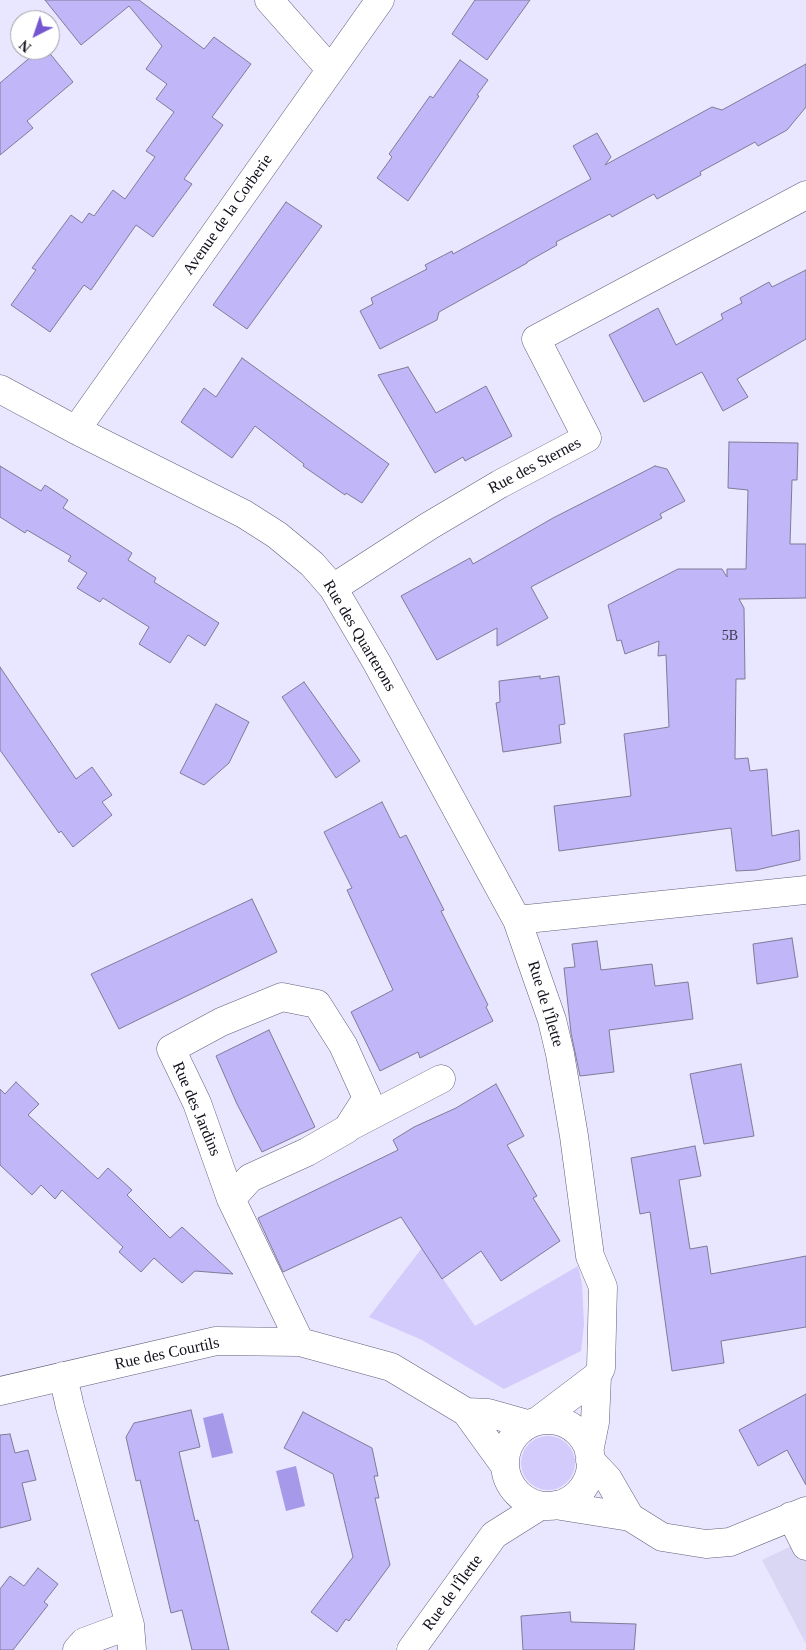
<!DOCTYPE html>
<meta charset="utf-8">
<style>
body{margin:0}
#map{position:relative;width:806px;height:1650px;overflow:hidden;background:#e9e6ff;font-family:"Times New Roman",serif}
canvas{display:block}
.north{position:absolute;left:10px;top:10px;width:50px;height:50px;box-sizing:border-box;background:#fff;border:1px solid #a09fa3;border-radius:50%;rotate:221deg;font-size:14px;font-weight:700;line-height:20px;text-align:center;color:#110f1a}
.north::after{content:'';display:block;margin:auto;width:18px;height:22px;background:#7656d0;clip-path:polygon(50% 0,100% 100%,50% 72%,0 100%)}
</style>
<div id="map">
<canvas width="806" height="1650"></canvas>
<div class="north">N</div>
</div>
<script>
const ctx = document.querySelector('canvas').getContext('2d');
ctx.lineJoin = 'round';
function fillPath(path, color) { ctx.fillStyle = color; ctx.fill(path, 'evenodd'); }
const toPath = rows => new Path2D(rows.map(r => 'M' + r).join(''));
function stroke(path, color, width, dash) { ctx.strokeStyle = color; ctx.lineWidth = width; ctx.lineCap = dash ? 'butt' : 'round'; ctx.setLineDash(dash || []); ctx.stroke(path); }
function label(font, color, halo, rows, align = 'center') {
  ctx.font = font + ' "Times New Roman",serif'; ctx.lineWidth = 4; ctx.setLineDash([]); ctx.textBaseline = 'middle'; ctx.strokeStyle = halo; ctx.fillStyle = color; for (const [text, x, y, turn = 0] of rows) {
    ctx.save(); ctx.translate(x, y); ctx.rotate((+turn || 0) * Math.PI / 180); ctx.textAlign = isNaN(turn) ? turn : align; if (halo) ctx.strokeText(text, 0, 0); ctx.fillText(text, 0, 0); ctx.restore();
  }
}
const built = toPath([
 [806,1539,806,1644,762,1560]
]);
const green = toPath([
 [422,1248,475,1326,578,1266,582,1284,584,1324,581,1351,504,1389,422,1340,369,1317],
 '521 1463a27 27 0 1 1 54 0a27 27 0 1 1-54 0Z'
]);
const water = toPath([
 [223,1413,233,1453,212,1458,203,1418],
 [296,1466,305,1506,286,1511,276,1471]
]);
const building = toPath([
 [45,0,139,0,204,49,214,37,251,64,212,117,223,125,184,179,192,184,153,237,136,225,91,290,84,285,50,332,11,305,36,270,32,268,71,215,82,223,89,213,94,216,113,190,125,199,155,157,146,151,174,112,156,99,167,84,146,69,162,46,129,6,81,45,45,0],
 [475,0,530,0,487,60,452,34,475,0],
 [39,50,47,50,73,82,27,121,33,128,0,155,0,83,39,50],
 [460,60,488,80,477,95,479,96,408,201,377,178,392,157,389,154,430,96,433,98,460,60],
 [806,64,806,107,787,130,758,146,755,142,700,172,701,175,657,199,654,194,612,217,610,214,556,242,557,245,527,262,527,263,439,312,437,320,380,349,360,311,373,304,371,298,427,269,425,265,452,251,453,254,591,179,573,146,597,133,611,157,605,165,712,107,722,110,806,64],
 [286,202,322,226,247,329,213,305,286,202],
 [806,270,806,339,737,379,748,397,723,411,702,372,644,402,609,335,658,308,676,345,723,319,721,314,742,303,740,298,769,282,772,287,806,270],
 [242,358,389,464,362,503,346,493,345,495,303,466,304,464,255,426,232,458,181,422,204,388,216,397,242,358],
 [408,367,436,413,486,386,512,436,465,461,463,457,435,473,378,375,408,367],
 [729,442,798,443,797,480,792,480,790,544,806,544,806,598,739,599,744,608,745,679,736,679,735,759,748,758,750,771,767,769,772,836,799,830,800,860,756,870,736,871,731,828,559,851,554,806,631,796,624,734,669,727,666,655,658,656,659,641,625,654,621,640,617,641,608,605,678,569,722,569,727,577,727,569,746,569,748,490,728,488,729,442],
 [0,466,41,491,45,485,68,500,63,508,132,553,128,560,156,578,154,582,219,623,205,646,188,635,170,663,139,644,149,627,103,598,100,602,77,588,87,573,68,561,71,556,27,530,25,533,0,517,0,466],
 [655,466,667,469,685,501,660,514,662,518,531,587,548,618,497,646,497,628,437,660,401,596,470,558,473,564,553,518,655,466],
 [0,667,76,779,92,767,112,795,102,802,112,815,73,847,61,831,59,833,0,750,0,667],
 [540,676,540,679,559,676,565,724,559,725,561,743,503,752,496,703,500,702,499,681,540,676],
 [304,682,360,761,336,778,282,697,304,682],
 [216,704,249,722,229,763,204,785,180,773,216,704],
 [382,802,400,838,406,835,444,910,441,911,488,1005,486,1007,493,1021,420,1058,418,1052,380,1071,351,1012,393,990,347,890,352,888,324,832,382,802],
 [252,899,277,952,119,1029,91,974,252,899],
 [792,938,798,977,757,984,753,944,792,938],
 [597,941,601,970,652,964,655,986,688,982,693,1019,609,1030,614,1072,580,1076,571,1033,564,968,575,967,572,944,597,941],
 [269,1030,315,1127,262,1152,237,1104,216,1056,269,1030],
 [741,1064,754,1136,704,1144,690,1074,741,1064],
 [16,1082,39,1104,28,1115,98,1179,108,1168,132,1190,127,1195,170,1238,182,1227,233,1274,195,1271,182,1283,154,1258,141,1272,119,1252,123,1247,62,1190,55,1199,41,1185,32,1195,0,1165,0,1089,5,1094,16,1082],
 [496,1084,524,1136,507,1145,537,1196,533,1198,560,1241,501,1281,481,1251,442,1279,401,1217,283,1272,258,1218,398,1150,393,1140,414,1127,456,1108,496,1084],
 [695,1146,701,1176,679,1180,690,1249,707,1246,711,1274,806,1256,806,1327,721,1341,724,1363,672,1371,650,1212,640,1214,631,1158,695,1146],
 [806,1394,806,1485,787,1450,758,1466,739,1430,806,1394],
 [191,1410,200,1447,179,1452,195,1521,198,1520,229,1650,192,1650,182,1610,171,1613,140,1480,136,1481,126,1437,134,1423,191,1410],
 [303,1412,372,1448,378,1476,374,1476,379,1498,375,1498,390,1565,349,1621,346,1619,337,1632,311,1612,353,1557,333,1474,284,1448,303,1412],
 [10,1434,15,1453,28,1450,36,1480,22,1483,31,1520,0,1528,0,1435,10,1434],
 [38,1568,58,1584,44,1602,48,1605,13,1650,0,1650,0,1589,10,1576,24,1586,38,1568],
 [570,1612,571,1622,636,1624,634,1650,523,1650,521,1616,570,1612]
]);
const minor = toPath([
 [269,0,330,69],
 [0,389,76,430,244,514,277,535,312,564,333,588,377,663,517,920],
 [76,430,380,0],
 [333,588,429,526,500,484,587,438,536,339,806,195],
 [349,1127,441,1079],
 [231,1199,250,1178,307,1152,347,1129,367,1098,343,1045,317,1004,282,997,221,1022,171,1049,197,1103,231,1199,300,1342],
 [63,1376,70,1407,130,1625,132,1650],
 [0,1391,216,1341,300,1342,391,1367,466,1412,505,1466],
 [466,1412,488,1413,527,1424],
 '505 1463a43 43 0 1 1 86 0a43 43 0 1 1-86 0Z',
 [539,1420,597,1376],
 [589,1452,595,1422,597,1376,601,1368,603,1287,590,1256,574,1136,560,1054,552,1020,517,920,806,890],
 [590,1460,608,1479,630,1517],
 [555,1505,630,1517,662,1537,706,1544,730,1542,806,1511],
 [791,1516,806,1546],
 [77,1650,84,1642,130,1625],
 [411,1650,494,1535,540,1506]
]);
const numberNames = [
 ["5B",730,636]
];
const streetNames = [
 ["Avenue de la Corberie",228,215,-55],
 ["Rue des Sternes",535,466,-28],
 ["Rue des Quarterons",359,636,59],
 ["Rue de l'Îlette",545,1004,73],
 ["Rue des Jardins",196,1109,67],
 ["Rue des Courtils",167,1354,-12],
 ["Rue de l'Îlette",453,1593,-54]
];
fillPath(built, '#dad7f5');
fillPath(green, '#d2cbfb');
fillPath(water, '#a799e9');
fillPath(building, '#c0b6f8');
stroke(building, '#7f7b97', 1);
stroke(minor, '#635f7a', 29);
stroke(minor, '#fff', 28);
label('14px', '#3d3952', null, numberNames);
label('16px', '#110f1a', '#fff', streetNames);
</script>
